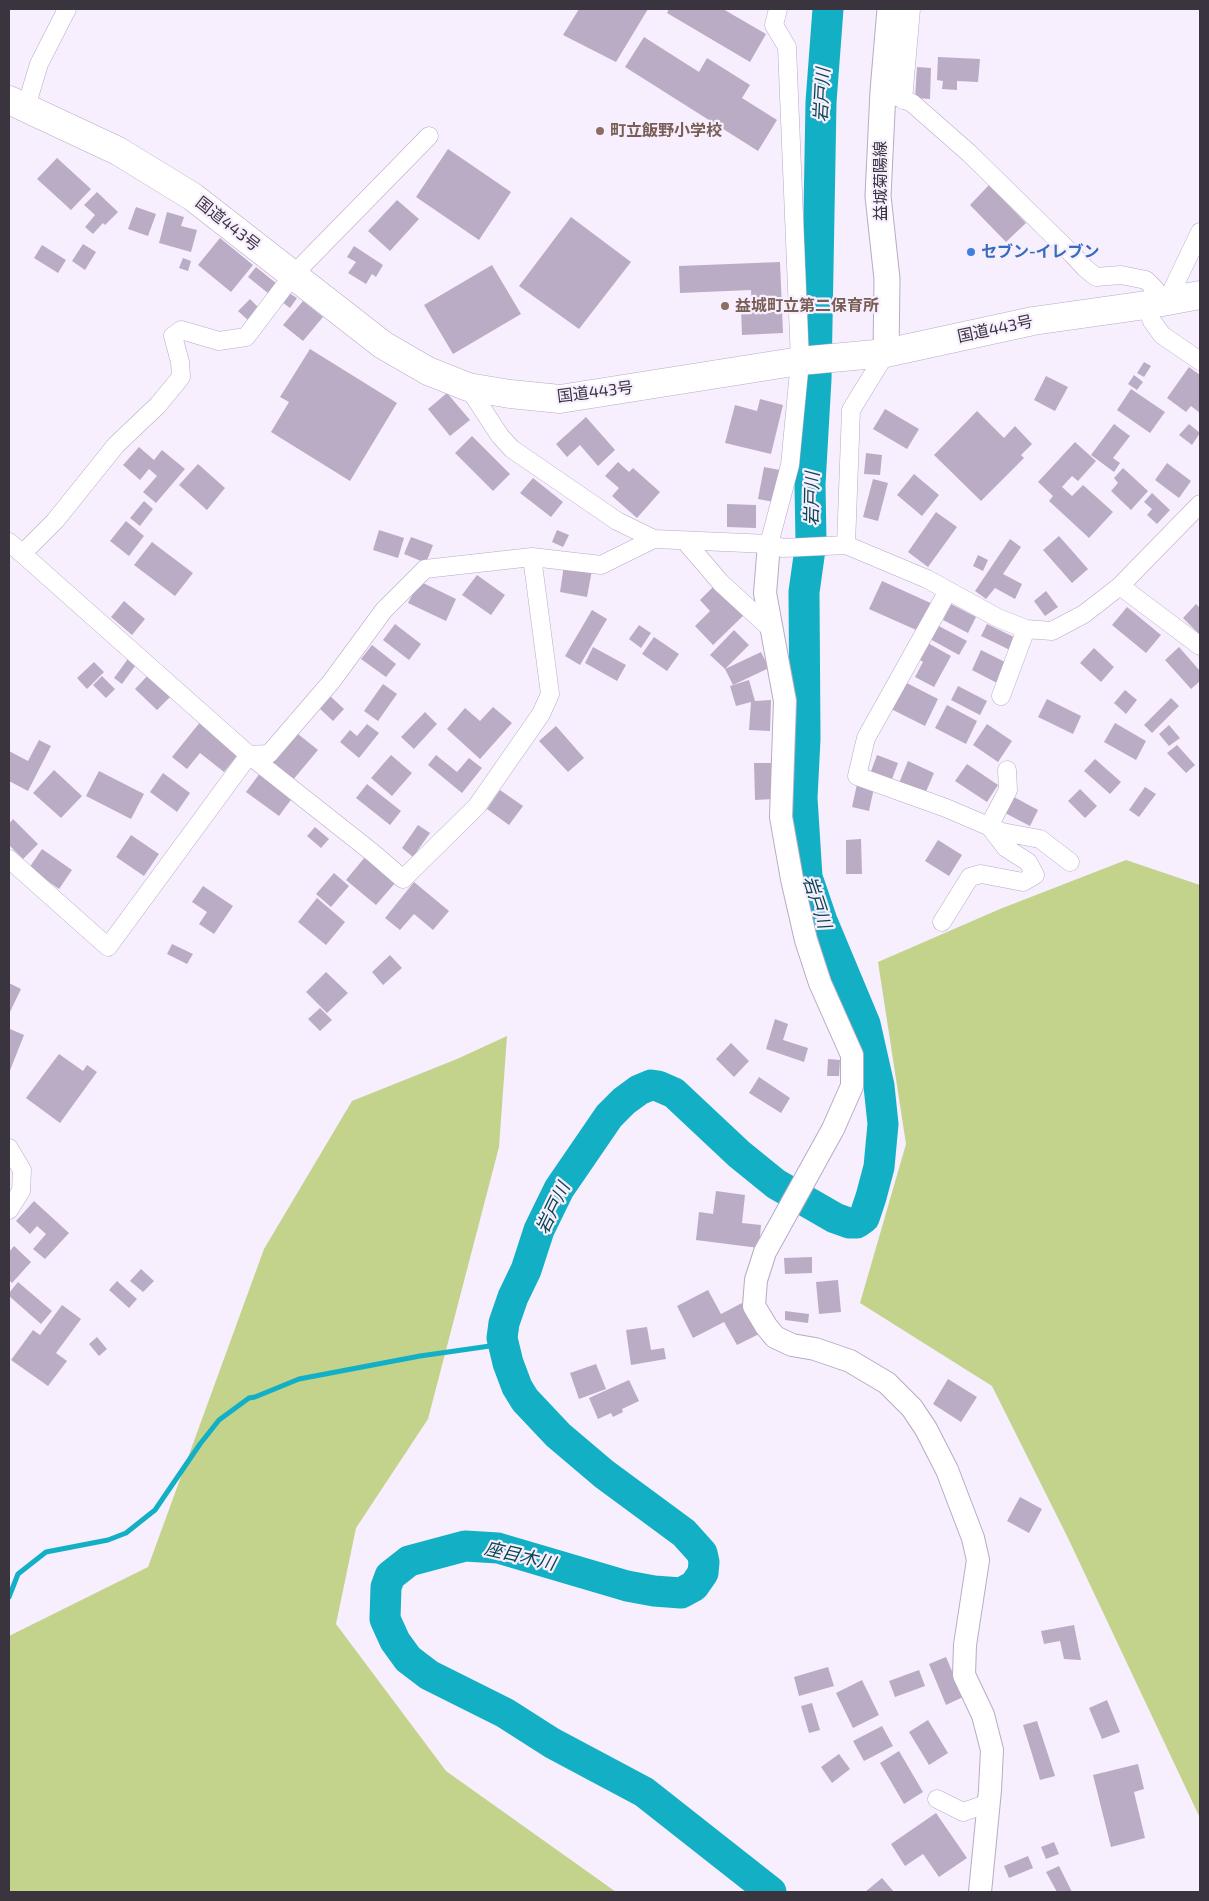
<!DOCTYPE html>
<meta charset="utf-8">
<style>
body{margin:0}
#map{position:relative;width:1209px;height:1901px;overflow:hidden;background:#f7eefe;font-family:"Exo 2",sans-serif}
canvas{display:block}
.frame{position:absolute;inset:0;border:10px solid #3a343f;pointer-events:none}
</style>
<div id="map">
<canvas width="1209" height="1901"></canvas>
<div class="frame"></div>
</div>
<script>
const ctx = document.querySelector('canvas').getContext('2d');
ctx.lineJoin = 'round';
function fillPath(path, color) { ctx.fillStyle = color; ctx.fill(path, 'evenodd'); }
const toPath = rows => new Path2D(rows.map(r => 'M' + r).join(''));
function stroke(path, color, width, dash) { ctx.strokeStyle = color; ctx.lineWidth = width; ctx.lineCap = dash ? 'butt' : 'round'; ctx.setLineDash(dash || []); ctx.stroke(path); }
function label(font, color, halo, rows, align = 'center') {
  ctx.font = font + ' "Exo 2","Noto Sans JP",sans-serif'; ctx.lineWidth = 4.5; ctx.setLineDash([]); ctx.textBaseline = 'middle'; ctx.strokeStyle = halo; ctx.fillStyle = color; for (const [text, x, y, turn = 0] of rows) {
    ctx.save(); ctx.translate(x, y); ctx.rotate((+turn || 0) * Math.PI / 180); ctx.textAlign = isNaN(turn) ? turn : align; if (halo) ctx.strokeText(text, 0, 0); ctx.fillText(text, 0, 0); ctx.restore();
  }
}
const green = toPath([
 [1126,860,1200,885,1200,1818,1067,1536,992,1386,860,1303,906,1144,878,962,1000,909],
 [507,1036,499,1147,428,1419,356,1528,336,1624,446,1771,616,1892,9,1892,9,1636,148,1567,264,1249,352,1101,457,1059]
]);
const stream = toPath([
 [9,1597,18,1574,46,1552,108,1540,126,1533,155,1510,200,1444,219,1420,249,1398,255,1397,299,1379,420,1356,504,1344]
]);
const river = toPath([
 [771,1892,644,1792,552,1743,505,1713,429,1675,408,1659,395,1641,385,1619,386,1587,390,1576,409,1561,465,1546,498,1548,627,1586,654,1591,681,1593,694,1586,703,1573,704,1562,702,1553,684,1533,604,1474,558,1435,525,1400,517,1387,508,1363,502,1338,504,1323,513,1297,526,1270,539,1230,559,1189,609,1116,624,1101,639,1090,651,1085,658,1086,674,1093,739,1154,776,1184,835,1218,849,1223,857,1223,864,1218,871,1197,879,1167,883,1124,879,1086,865,1024,822,921,807,877,802,798,805,739,804,592,811,542,810,484,816,379,821,102,828,9]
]);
const building = toPath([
 [579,9,648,9,616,62,563,35],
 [669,9,723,9,766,34,750,62,667,13],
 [644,37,699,72,707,58,750,85,742,98,777,120,758,151,625,67],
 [938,57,980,59,978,82,957,81,957,90,942,89,943,81,937,80],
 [917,67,931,68,930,99,915,98],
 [448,149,511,192,479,240,416,197],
 [57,158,91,189,71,210,37,179],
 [989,185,1026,223,1006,242,970,205],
 [97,192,118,212,105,225,103,223,93,234,85,227,95,215,84,205],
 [397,200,419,219,390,251,368,231],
 [136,207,156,214,148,236,128,229],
 [167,212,184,217,181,226,197,230,191,252,159,243],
 [571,217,631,262,579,329,519,286],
 [220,238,253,265,231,292,198,265],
 [83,244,96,252,85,270,72,261],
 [42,245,66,260,58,273,34,258],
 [354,246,383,265,376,277,372,274,366,284,348,273,356,262,347,257],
 [183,258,191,261,188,271,179,268],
 [780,262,783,333,742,335,741,309,752,309,751,290,680,293,679,266],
 [492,265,521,314,453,354,424,305],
 [256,267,277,284,269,294,248,277],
 [289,293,297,298,290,308,282,302],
 [250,299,261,310,250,322,238,311],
 [303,301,323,317,303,341,283,325],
 [310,349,397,403,350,481,271,432,289,402,280,397],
 [1144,362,1151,366,1144,377,1137,373],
 [1189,367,1200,375,1200,413,1191,406,1186,412,1167,398],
 [1134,375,1143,382,1137,390,1128,384],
 [1046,376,1068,387,1055,411,1034,400],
 [1131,389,1165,412,1150,433,1117,410],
 [447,393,470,420,450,436,428,409],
 [760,399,783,405,771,454,725,443,735,405,757,411],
 [885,409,919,429,907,449,873,429],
 [977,411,1004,438,1015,426,1032,444,1021,455,1024,458,981,501,934,455],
 [586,417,615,450,598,466,580,445,567,457,556,444],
 [1114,424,1130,436,1113,458,1120,463,1114,472,1091,455],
 [1189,424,1200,433,1192,445,1179,435],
 [472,436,510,474,493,491,455,453],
 [1075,442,1096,461,1078,481,1072,476,1062,487,1072,496,1083,485,1113,512,1089,538,1049,501,1053,496,1038,482],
 [139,447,154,460,162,450,185,469,156,503,143,492,157,476,149,469,140,480,123,465],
 [866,453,882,455,880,475,864,474],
 [618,462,629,472,633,468,660,492,637,518,612,496,619,488,605,476],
 [1167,463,1191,481,1179,498,1155,480],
 [198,464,225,488,207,510,179,485],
 [764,467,780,470,774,502,758,499],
 [1123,468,1148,491,1131,510,1111,491,1118,483,1114,478],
 [914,474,939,495,922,516,897,495],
 [533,478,563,502,551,517,520,493],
 [873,479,888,483,878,521,863,517],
 [1152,493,1170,510,1157,524,1147,515,1152,509,1144,502],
 [144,501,153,509,140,526,130,518],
 [727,504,756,505,756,528,727,527],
 [936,512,957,527,928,567,908,552],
 [126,521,144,536,129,556,110,541],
 [379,530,404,538,398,558,373,550],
 [557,530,569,535,563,547,552,542],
 [1059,536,1088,569,1072,583,1043,550],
 [411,537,433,545,426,563,404,554],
 [1010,539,1021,547,1003,574,1022,584,1015,599,995,588,986,599,975,591],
 [152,542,193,573,175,596,134,565],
 [978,555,988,560,983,571,973,566],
 [564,565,592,570,587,597,560,592],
 [477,575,505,595,491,615,462,595],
 [419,581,456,599,446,621,408,603],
 [882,581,935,605,923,633,869,609],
 [716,584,745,614,713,645,695,626,710,611,700,600],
 [1046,591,1058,607,1045,616,1034,601],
 [124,601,145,619,132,635,111,617],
 [951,604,976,617,968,633,943,620],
 [1196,604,1200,608,1200,635,1183,618],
 [1127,607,1161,635,1146,653,1112,625],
 [592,610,607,619,580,665,565,656],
 [395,624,421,644,409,660,383,640],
 [987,624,1018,639,1012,651,981,636],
 [639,625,651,633,641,648,629,639],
 [937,625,967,641,959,655,930,639],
 [734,630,749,645,725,669,710,655],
 [654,637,679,654,667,671,642,654],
 [926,642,951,656,934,687,915,677,923,662,917,658],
 [372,645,396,664,386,677,361,659],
 [593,647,626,665,617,681,585,663],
 [1179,647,1200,671,1200,681,1191,689,1165,660],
 [1094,648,1114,667,1101,682,1080,663],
 [981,650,1007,663,997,683,972,670],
 [761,652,769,668,733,685,725,669],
 [130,656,138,662,122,684,114,678],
 [94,662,104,672,87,689,77,678],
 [150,673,172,695,157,710,135,689],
 [102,676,115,689,106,698,93,685],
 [749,680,755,701,771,700,770,731,749,730,751,702,736,706,730,686],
 [901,680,938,699,925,726,887,707],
 [383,684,397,694,378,721,364,711],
 [958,686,987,701,980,715,951,700],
 [1125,690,1137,700,1126,714,1114,703],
 [328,694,344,709,333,721,317,706],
 [1171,698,1179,706,1152,733,1144,725],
 [1047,699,1081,716,1073,734,1038,717],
 [947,705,977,721,966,744,935,728],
 [493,707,512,723,480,759,447,729,465,708,480,721],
 [425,712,437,724,414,749,401,737],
 [201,721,240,752,224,772,200,753,187,769,172,757],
 [1115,723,1146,741,1136,760,1104,742],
 [367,724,379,733,359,758,340,742,350,730,357,736],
 [987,724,1012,741,998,762,973,745],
 [1169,725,1180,738,1169,746,1159,734],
 [556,726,584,758,568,772,539,741],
 [298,734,318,750,292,781,272,764],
 [39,740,51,746,28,791,9,781,9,751,28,761],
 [1177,745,1195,765,1186,773,1167,753],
 [391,755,412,773,392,796,371,778],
 [436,755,457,772,469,758,482,768,462,793,428,765],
 [877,755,898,763,891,782,870,774],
 [1095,759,1121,782,1110,794,1084,771],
 [908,761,934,773,925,794,899,783],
 [754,763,774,763,774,799,755,800],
 [967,764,998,785,987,802,955,781],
 [54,770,82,796,61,818,33,793],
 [99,771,144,794,131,819,86,796],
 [163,773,190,793,177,812,150,792],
 [260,773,293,797,279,816,246,792],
 [367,784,401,811,390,825,356,798],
 [857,784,874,788,869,811,852,807],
 [1145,787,1156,794,1139,817,1129,810],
 [1080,789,1097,806,1085,818,1068,801],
 [500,790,523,806,509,825,487,809],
 [1014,797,1038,810,1030,826,1005,813],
 [13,819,38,844,23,859,9,845,9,824],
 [418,825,430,833,413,857,402,848],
 [315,827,329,839,321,848,307,836],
 [131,835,159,854,144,876,116,857],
 [861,839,862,874,846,874,846,840],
 [938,840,962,855,949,876,925,861],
 [42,849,72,870,59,889,29,868],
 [365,857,396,882,376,905,346,880],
 [334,873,349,886,331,907,316,894],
 [414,882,449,911,433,930,414,914,400,930,385,918],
 [203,886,233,906,214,934,199,924,207,912,192,902],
 [317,898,345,922,326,945,298,922],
 [172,944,193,954,187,964,167,954],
 [390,955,402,968,383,985,372,972],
 [326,972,348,993,327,1013,306,992],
 [9,983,21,989,9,1014],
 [320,1008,332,1020,320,1031,308,1019],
 [775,1019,788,1024,783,1040,808,1048,804,1062,766,1049],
 [10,1029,24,1035,9,1073,9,1034],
 [731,1043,749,1061,734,1077,716,1059],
 [59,1054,83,1071,87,1065,97,1072,60,1123,26,1098],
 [828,1059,840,1060,839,1076,827,1076],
 [759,1077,790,1098,781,1113,749,1093],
 [716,1191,745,1195,742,1223,761,1225,759,1248,696,1240,699,1212,713,1214],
 [34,1201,69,1233,45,1259,33,1249,46,1234,37,1226,30,1234,16,1221],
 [14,1246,31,1262,12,1283,9,1280,9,1252],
 [812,1257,812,1273,785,1274,784,1258],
 [141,1269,154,1281,143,1292,130,1281],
 [838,1280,841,1312,819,1314,816,1282],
 [117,1281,137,1299,129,1308,109,1290],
 [18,1282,52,1311,41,1324,9,1296,9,1293],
 [708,1290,721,1314,742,1303,759,1334,737,1345,724,1322,693,1338,677,1306],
 [62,1305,81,1319,56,1353,67,1361,48,1386,11,1360,33,1330,40,1335],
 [785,1311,809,1314,808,1323,785,1320],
 [647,1327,651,1350,664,1348,666,1359,631,1365,626,1330],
 [97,1337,107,1349,99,1356,89,1344],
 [596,1364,606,1389,579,1399,570,1373],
 [948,1379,977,1397,961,1422,933,1404],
 [629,1380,639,1401,622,1409,623,1412,613,1417,611,1413,598,1419,589,1398],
 [1020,1497,1042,1509,1029,1533,1007,1521],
 [1074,1625,1081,1660,1064,1659,1060,1641,1044,1644,1041,1631],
 [946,1657,963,1697,946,1705,929,1664],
 [828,1667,834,1686,799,1696,794,1677],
 [919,1670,925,1686,895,1697,889,1681],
 [862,1680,879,1715,853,1728,836,1693],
 [1107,1700,1120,1732,1102,1739,1089,1708],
 [812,1703,820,1730,809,1733,801,1706],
 [928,1720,948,1753,929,1765,909,1732],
 [1037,1721,1055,1776,1040,1780,1023,1725],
 [882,1726,893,1746,864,1761,853,1741],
 [899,1751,923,1792,904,1804,880,1763],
 [839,1754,850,1769,832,1783,821,1767],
 [1138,1764,1144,1789,1134,1792,1145,1838,1111,1847,1093,1775],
 [936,1813,967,1858,939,1877,923,1854,905,1866,891,1844],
 [1054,1842,1059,1854,1046,1859,1041,1847],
 [1028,1856,1033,1868,1009,1878,1004,1866],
 [1059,1866,1072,1892,1057,1892,1046,1872],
 [882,1878,894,1892,865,1892]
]);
const minor = toPath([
 [883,91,912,103,969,153,1072,254,1085,268,1096,277,1121,275,1146,280,1155,289,1161,302],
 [903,100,911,9],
 [26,107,39,64,67,9],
 [1167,301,1200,232],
 [1146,305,1152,321,1162,335,1200,361],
 [468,387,500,436,512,449,617,521,654,539,769,544,783,548,846,545,927,579,998,618,1026,629,1052,631,1084,614,1120,586,1200,504],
 [685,541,721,583,770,628],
 [9,542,249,755,373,853,403,879,477,806,541,714,550,694,532,557],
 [769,544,790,465,800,361,787,47,774,25,778,9],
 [846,545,851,410,886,353],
 [23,553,55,521,116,445,158,405,181,377,180,362,173,336,181,330,219,341,246,337,293,275,429,136],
 [1120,586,1200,646],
 [948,591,866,738,857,776,946,808,1002,832,1040,839,1070,862],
 [1001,696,1026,629],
 [9,859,108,947,249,755,269,754,331,682,384,610,425,569,532,557,601,565,654,539],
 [942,922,970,877,981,874,1023,882,1035,875,1028,862,1006,848,989,826,1008,790,1007,770],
 [9,1148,22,1170,21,1191,9,1210],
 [937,1799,963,1812,989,1803]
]);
const tertiary = toPath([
 [769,544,765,593,785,701,781,817,792,879,806,940,820,983,852,1055,852,1086,833,1129,765,1252,756,1280,754,1306,766,1326,775,1337,792,1345,815,1349,850,1361,887,1383,912,1408,926,1429,947,1470,973,1538,978,1560,965,1645,964,1675,983,1715,992,1750,990,1790,980,1892]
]);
const secondary = toPath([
 [886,353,887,279,878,196,883,91,890,9]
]);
const trunk = toPath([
 [9,100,118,151,193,197,383,345,428,371,468,387,510,394,560,399,800,361,886,353,1033,321,1146,305,1200,295]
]);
const markers = [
 [600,131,5,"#8d6e63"],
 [971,252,5,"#3f7fe0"],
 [725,306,5,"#8d6e63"]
];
const educationNames = [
 ["町立飯野小学校",610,131],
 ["益城町立第二保育所",735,306]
];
const streetNames = [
 ["益城菊陽線",881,181,-90],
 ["国道443号",228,224,38],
 ["国道443号",995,329,-12],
 ["国道443号",595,392,-7]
];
const shopNames = [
 ["セブン-イレブン",981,252]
];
const waterNames = [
 ["岩戸川",822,95,-87],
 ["岩戸川",812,499,-89],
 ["岩戸川",817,902,72],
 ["岩戸川",553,1208,-64],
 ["座目木川",520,1556,13]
];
fillPath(green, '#c4d38c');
stroke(stream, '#13b0c5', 5);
stroke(river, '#13b0c5', 31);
fillPath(building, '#bbacc6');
stroke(minor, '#baaac4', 19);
stroke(tertiary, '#baaac4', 24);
stroke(secondary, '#baaac4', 27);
stroke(trunk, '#baaac4', 29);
stroke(minor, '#fff', 18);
stroke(tertiary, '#fff', 22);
stroke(secondary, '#fff', 25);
stroke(trunk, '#fff', 28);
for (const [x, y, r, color] of markers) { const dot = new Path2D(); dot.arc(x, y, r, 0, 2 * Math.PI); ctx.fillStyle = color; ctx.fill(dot); stroke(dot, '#f7eefe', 2); }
label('bold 16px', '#785e54', '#f7eefe', educationNames, 'left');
label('16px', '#3a343f', '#f7eefe', streetNames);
label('bold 16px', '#366cbe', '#f7eefe', shopNames, 'left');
label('italic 18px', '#0a4750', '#f7eefe', waterNames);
</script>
